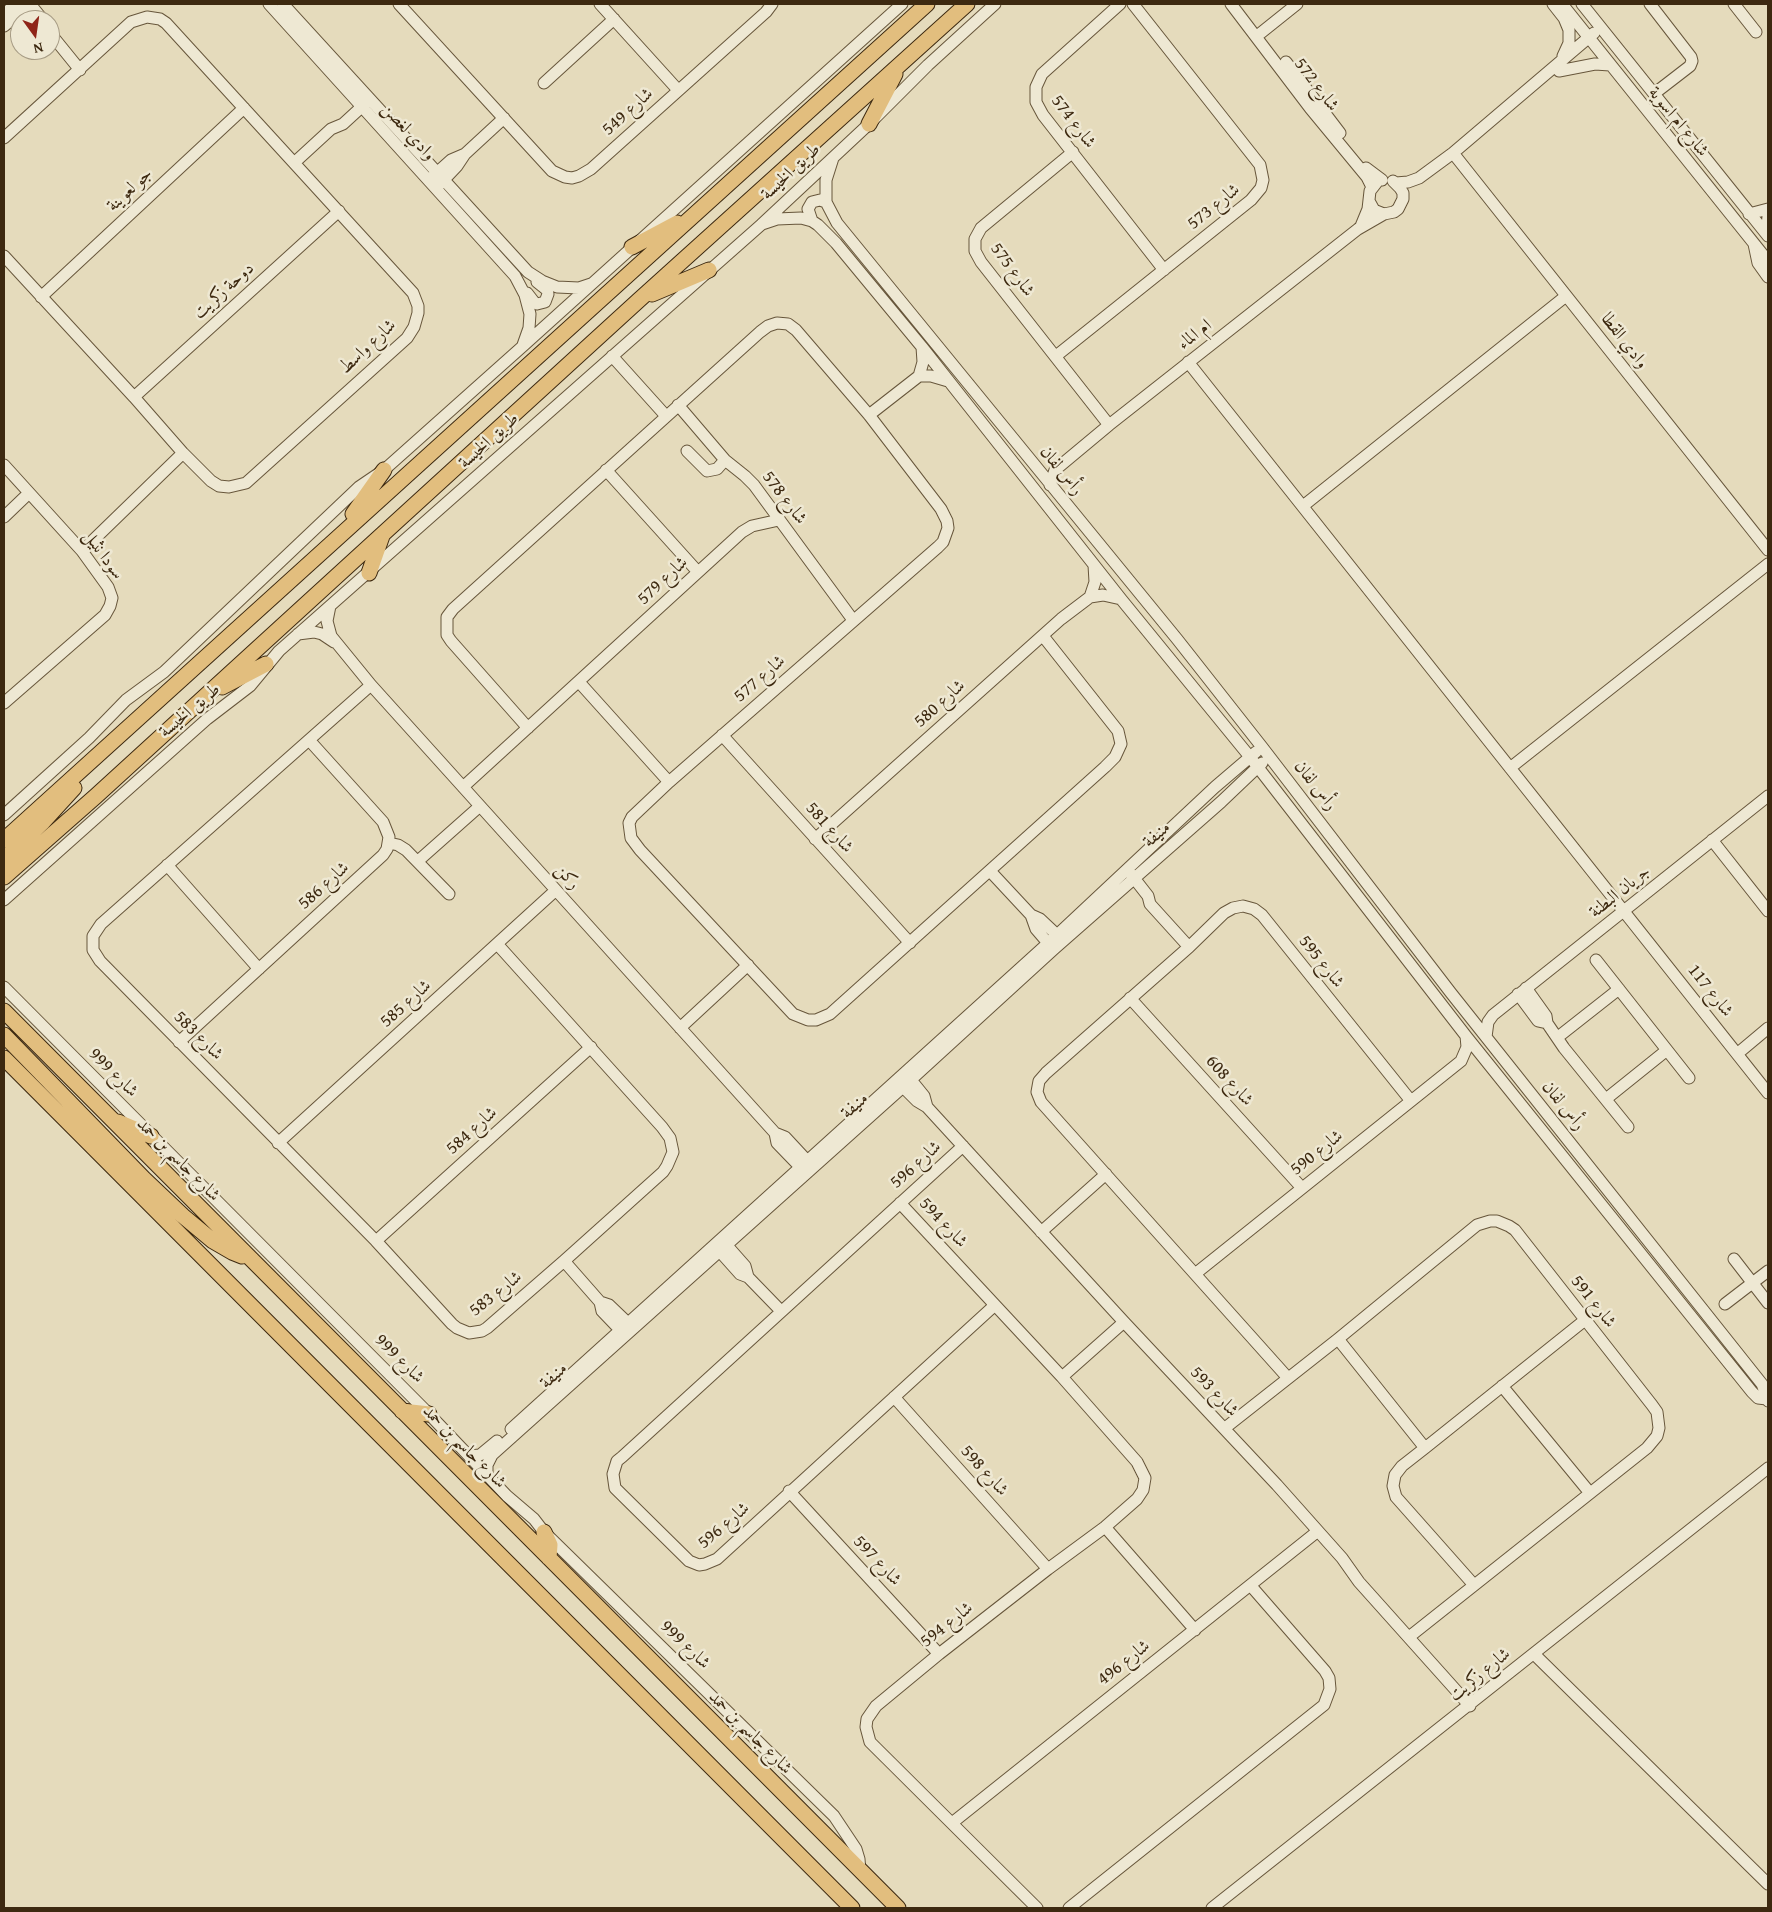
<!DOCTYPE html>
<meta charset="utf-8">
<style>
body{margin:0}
#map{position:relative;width:1772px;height:1912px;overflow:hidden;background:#e5dbbc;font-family:"Gentium Book Plus",serif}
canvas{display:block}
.frame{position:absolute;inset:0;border:5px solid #3d2910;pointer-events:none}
.north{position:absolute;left:10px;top:10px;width:50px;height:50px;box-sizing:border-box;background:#eee8d3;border:1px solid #a79c85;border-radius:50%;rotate:166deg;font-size:14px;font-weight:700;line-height:20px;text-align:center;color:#3d2910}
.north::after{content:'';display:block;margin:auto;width:18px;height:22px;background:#8f2418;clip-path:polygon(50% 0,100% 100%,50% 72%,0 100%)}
</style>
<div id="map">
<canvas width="1772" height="1912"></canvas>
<div class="frame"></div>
<div class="north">N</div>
</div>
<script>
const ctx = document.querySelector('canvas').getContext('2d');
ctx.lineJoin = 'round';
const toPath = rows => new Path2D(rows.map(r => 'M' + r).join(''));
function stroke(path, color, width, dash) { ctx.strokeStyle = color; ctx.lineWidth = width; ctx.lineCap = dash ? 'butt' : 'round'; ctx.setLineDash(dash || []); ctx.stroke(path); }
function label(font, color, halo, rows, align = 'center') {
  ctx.font = font + ' "Gentium Book Plus",Amiri,serif'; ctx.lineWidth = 5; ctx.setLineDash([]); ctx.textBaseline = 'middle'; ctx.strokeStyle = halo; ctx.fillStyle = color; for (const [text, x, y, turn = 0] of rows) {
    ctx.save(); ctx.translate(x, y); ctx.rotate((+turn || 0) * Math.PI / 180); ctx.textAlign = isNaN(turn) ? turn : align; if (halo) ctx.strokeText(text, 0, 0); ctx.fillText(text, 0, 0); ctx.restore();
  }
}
const minor = toPath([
 [16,4,32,20],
 [30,4,43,20],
 [269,4,515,276,525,295,530,314,529,328,523,345],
 [283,4,528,272,542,281,557,287,579,288,591,284],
 [399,4,552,171,565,177,572,178,579,176,591,169,766,12,772,4],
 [600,4,678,90],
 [1120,4,1042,74,1036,87,1036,102,1043,115,1164,270],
 [1231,4,1310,108,1367,177,1372,187],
 [1553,4,1564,18,1569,30,1569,43,1563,56],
 [1562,4,1768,261],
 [1582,4,1768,236],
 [1650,4,1691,57,1692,61,1690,66,1655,93],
 [1734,4,1756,32],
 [4,14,16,4],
 [4,26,29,4],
 [50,33,80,70],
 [1257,36,1297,4],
 [1286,62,1340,133],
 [1559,71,1595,64,1610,65],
 [544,83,614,19],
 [4,138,131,22,147,17,160,19,166,23,413,293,418,306,418,313,414,327,407,338,246,483,229,487,219,486,211,481,183,453,134,397,4,256],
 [1073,152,981,228,975,239,975,251,981,262,1109,425],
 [1453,153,1768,550],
 [833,158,826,180,826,202,837,223,1177,639,1262,747,1451,993,1762,1384,1768,1401],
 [294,163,331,129,343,124,367,102],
 [1366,168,1382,180],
 [432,177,451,160,465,154],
 [1396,183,1408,182,1419,178,1453,153,1594,33],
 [439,185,457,166,465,154,504,118],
 [1369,201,1374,210,1384,214,1394,212,1398,209,1403,199,1403,193,1400,188,1393,181],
 [1749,214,1768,209],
 [812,221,808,209,812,202,820,200,826,202],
 [762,224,777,219,801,218,812,221,818,225,836,243,922,347,1121,599,1250,757,1466,1036,1752,1392,1758,1398,1767,1399],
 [1361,226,1368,209,1370,191,1377,182],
 [1766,233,1768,217],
 [1754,244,1758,263,1768,277],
 [527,293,534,302,537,304,545,302,548,294,547,290,537,282],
 [41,297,244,108],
 [612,356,666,416],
 [1056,356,1251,200,1261,188,1263,180,1260,165,1133,4],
 [1188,362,1768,1093],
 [919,376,931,376,948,381],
 [134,397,339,211],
 [678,405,725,460,745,476,754,485,853,620],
 [869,415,919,376,923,362,922,347],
 [687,451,707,471,717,469,725,460],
 [4,465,82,551,108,587,112,598,110,606,105,615,4,703],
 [606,470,698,572],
 [1050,485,1055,470,1109,425,1358,229,1384,214],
 [1303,506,1566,296],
 [4,517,29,493],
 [82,551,183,453],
 [1090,597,1095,582,1094,565],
 [330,606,327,621,331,636,371,685,775,1133,785,1137,811,1165],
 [298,634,314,632,322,634,334,642],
 [579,682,669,782],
 [371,685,101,924,93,936,93,950,100,961,376,1241,452,1324,457,1328,469,1333,482,1331,487,1328,564,1261,663,1172,667,1166,673,1152,670,1138,662,1127,498,945],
 [528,728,451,641,447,635,447,617,453,609,760,332,768,326,777,323,788,324,796,330,869,415,941,509,947,521,948,528,943,542,938,547,669,782,632,817,629,823,631,838,640,850,793,1014,808,1020,816,1020,830,1014,1105,767,1115,757,1121,744,1118,731,1043,636],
 [722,735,910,943],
 [1510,768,1768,564],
 [463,787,742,532,752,526,779,520],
 [4,815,89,738,126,700,164,672,359,487,384,470,523,346,902,4],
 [815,839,1061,619,1090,597,1103,595,1121,599],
 [1712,840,1768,911],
 [389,843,398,845,406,850,449,894],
 [418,861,480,806],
 [167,865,259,969],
 [990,871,1031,915,1040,919,1057,935],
 [1130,873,1148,896,1150,904,1189,947],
 [4,900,207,719,250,686,279,651,762,224,869,124,928,65,995,4],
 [1031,915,1036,929,1048,943],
 [1596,960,1689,1078],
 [4,987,429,1414,507,1496,534,1519,544,1532,834,1816,856,1849,859,1859,860,1871],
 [1526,988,1546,1016,1547,1023,1564,1048,1628,1127],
 [1518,994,1538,1021,1547,1023],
 [1130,998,1302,1188],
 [680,1028,748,965],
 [1486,1037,1488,1022,1493,1015,1768,796],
 [1558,1037,1619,989],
 [179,1042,383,855,387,849,389,837,383,822,309,740],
 [1737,1054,1768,1028],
 [907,1075,924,1096,927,1107],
 [899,1083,917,1101,927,1107,1124,1322,1277,1485,1342,1558,1359,1582,1470,1706],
 [1606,1099,1667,1050],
 [775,1133,777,1143,805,1172],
 [278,1143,556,890],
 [963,1146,622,1457,617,1461,613,1474,615,1488,689,1561,699,1565,705,1564,717,1559,995,1305],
 [900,1203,1062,1377,1137,1462,1145,1478,1143,1490,1137,1499,1105,1527,1048,1569,939,1654,876,1706,867,1719,866,1727,870,1742,1037,1908],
 [1041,1232,1106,1174],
 [722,1240,745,1266,748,1277],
 [376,1241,591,1047],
 [715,1246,740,1274,748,1277,781,1311],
 [1734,1259,1768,1303],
 [564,1261,600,1302,602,1311,624,1334],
 [1195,1274,1461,1061,1467,1047,1466,1036],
 [600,1302,609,1305,632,1327],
 [1725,1304,1768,1271],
 [1338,1339,1425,1448],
 [1062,1377,1124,1322],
 [1288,1378,1041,1102,1037,1092,1039,1081,1046,1073,1189,947,1224,913,1233,908,1243,906,1254,909,1262,915,1411,1101],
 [1502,1386,1590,1493],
 [894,1397,1048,1569],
 [1225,1428,1338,1339,1477,1225,1490,1221,1497,1221,1509,1226,1515,1230,1652,1405,1657,1412,1659,1428,1657,1436,1647,1448,1409,1637],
 [511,1429,1057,935,1215,787,1256,752],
 [469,1456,480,1455,497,1441],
 [487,1476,487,1465,492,1455,903,1087,1054,949,1221,802,1262,763],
 [789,1491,939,1654],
 [1105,1527,1195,1630],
 [1474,1585,1396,1497,1393,1486,1395,1475,1402,1466,1425,1448,1585,1320],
 [1534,1654,1768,1884],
 [952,1823,1318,1531],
 [1069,1908,1324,1705,1330,1689,1329,1678,1325,1671,1251,1586],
 [1212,1908,1768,1468]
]);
const major = toPath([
 [869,124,895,74],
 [632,247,677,223],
 [652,294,709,270],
 [353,514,384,470],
 [369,573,382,536],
 [222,687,266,664],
 [4,840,927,4],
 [4,859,43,822,74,788],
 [4,877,96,796,639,300,967,4],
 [4,1011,898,1908],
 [4,1035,144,1179,183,1216,213,1241,232,1252,242,1256],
 [4,1058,852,1908],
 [118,1122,151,1136],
 [402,1411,429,1414],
 [544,1532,550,1545,549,1558]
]);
const streetNames = [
 ["شارع 572",1316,85,53],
 ["شارع 549",628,112,-42],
 ["شارع 574",1073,122,53],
 ["شارع ام اسوية",1678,122,51],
 ["وادي لغصن",408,132,48],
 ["طريق الخيسة",791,172,-43],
 ["جو لعوينة",130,190,-43],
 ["شارع 573",1214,207,-39],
 ["شارع 575",1012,270,54],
 ["دوحة زكريت",224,291,-42],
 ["ام الماء",1195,335,-38],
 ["وادي القطا",1624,341,52],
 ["شارع واسط",368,347,-43],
 ["طريق الخيسة",489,441,-42],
 ["رأس لفان",1061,471,51],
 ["شارع 578",784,498,53],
 ["سودا نثيل",103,555,54],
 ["شارع 579",663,581,-43],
 ["شارع 577",760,679,-41],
 ["شارع 580",940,704,-42],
 ["طريق الخيسة",190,711,-40],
 ["رأس لفان",1315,786,52],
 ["شارع 581",829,828,48],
 ["منيفة",1157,835,-41],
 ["ركن",567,877,48],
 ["شارع 586",324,886,-42],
 ["جريان البطنة",1620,892,-39],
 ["شارع 595",1321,962,52],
 ["شارع 117",1710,991,52],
 ["شارع 585",406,1004,-42],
 ["شارع 583",198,1036,45],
 ["شارع 999",113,1073,45],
 ["شارع 608",1229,1081,48],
 ["منيفة",855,1106,-42],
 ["رأس لفان",1563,1106,51],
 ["شارع 584",472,1131,-42],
 ["شارع 590",1317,1153,-38],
 ["شارع جاسم بن حمد",178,1160,45],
 ["شارع 596",916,1165,-42],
 ["شارع 594",943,1223,47],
 ["شارع 583",496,1294,-38],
 ["شارع 591",1593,1302,52],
 ["شارع 999",399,1359,45],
 ["منيفة",554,1376,-42],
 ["شارع 593",1214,1392,47],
 ["شارع جاسم بن حمد",464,1447,45],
 ["شارع 598",984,1471,48],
 ["شارع 596",724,1526,-40],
 ["شارع 597",877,1561,47],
 ["شارع 594",947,1625,-38],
 ["شارع 999",685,1645,44],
 ["شارع 496",1124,1663,-38],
 ["شارع زكريت",1480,1675,-39],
 ["شارع جاسم بن حمد",750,1733,45]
];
stroke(minor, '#67563b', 13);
stroke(major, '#3d2910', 17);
stroke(minor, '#eee8d3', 11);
stroke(major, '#e2be7e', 15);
label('18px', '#3d2910', '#eee8d3', streetNames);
</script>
